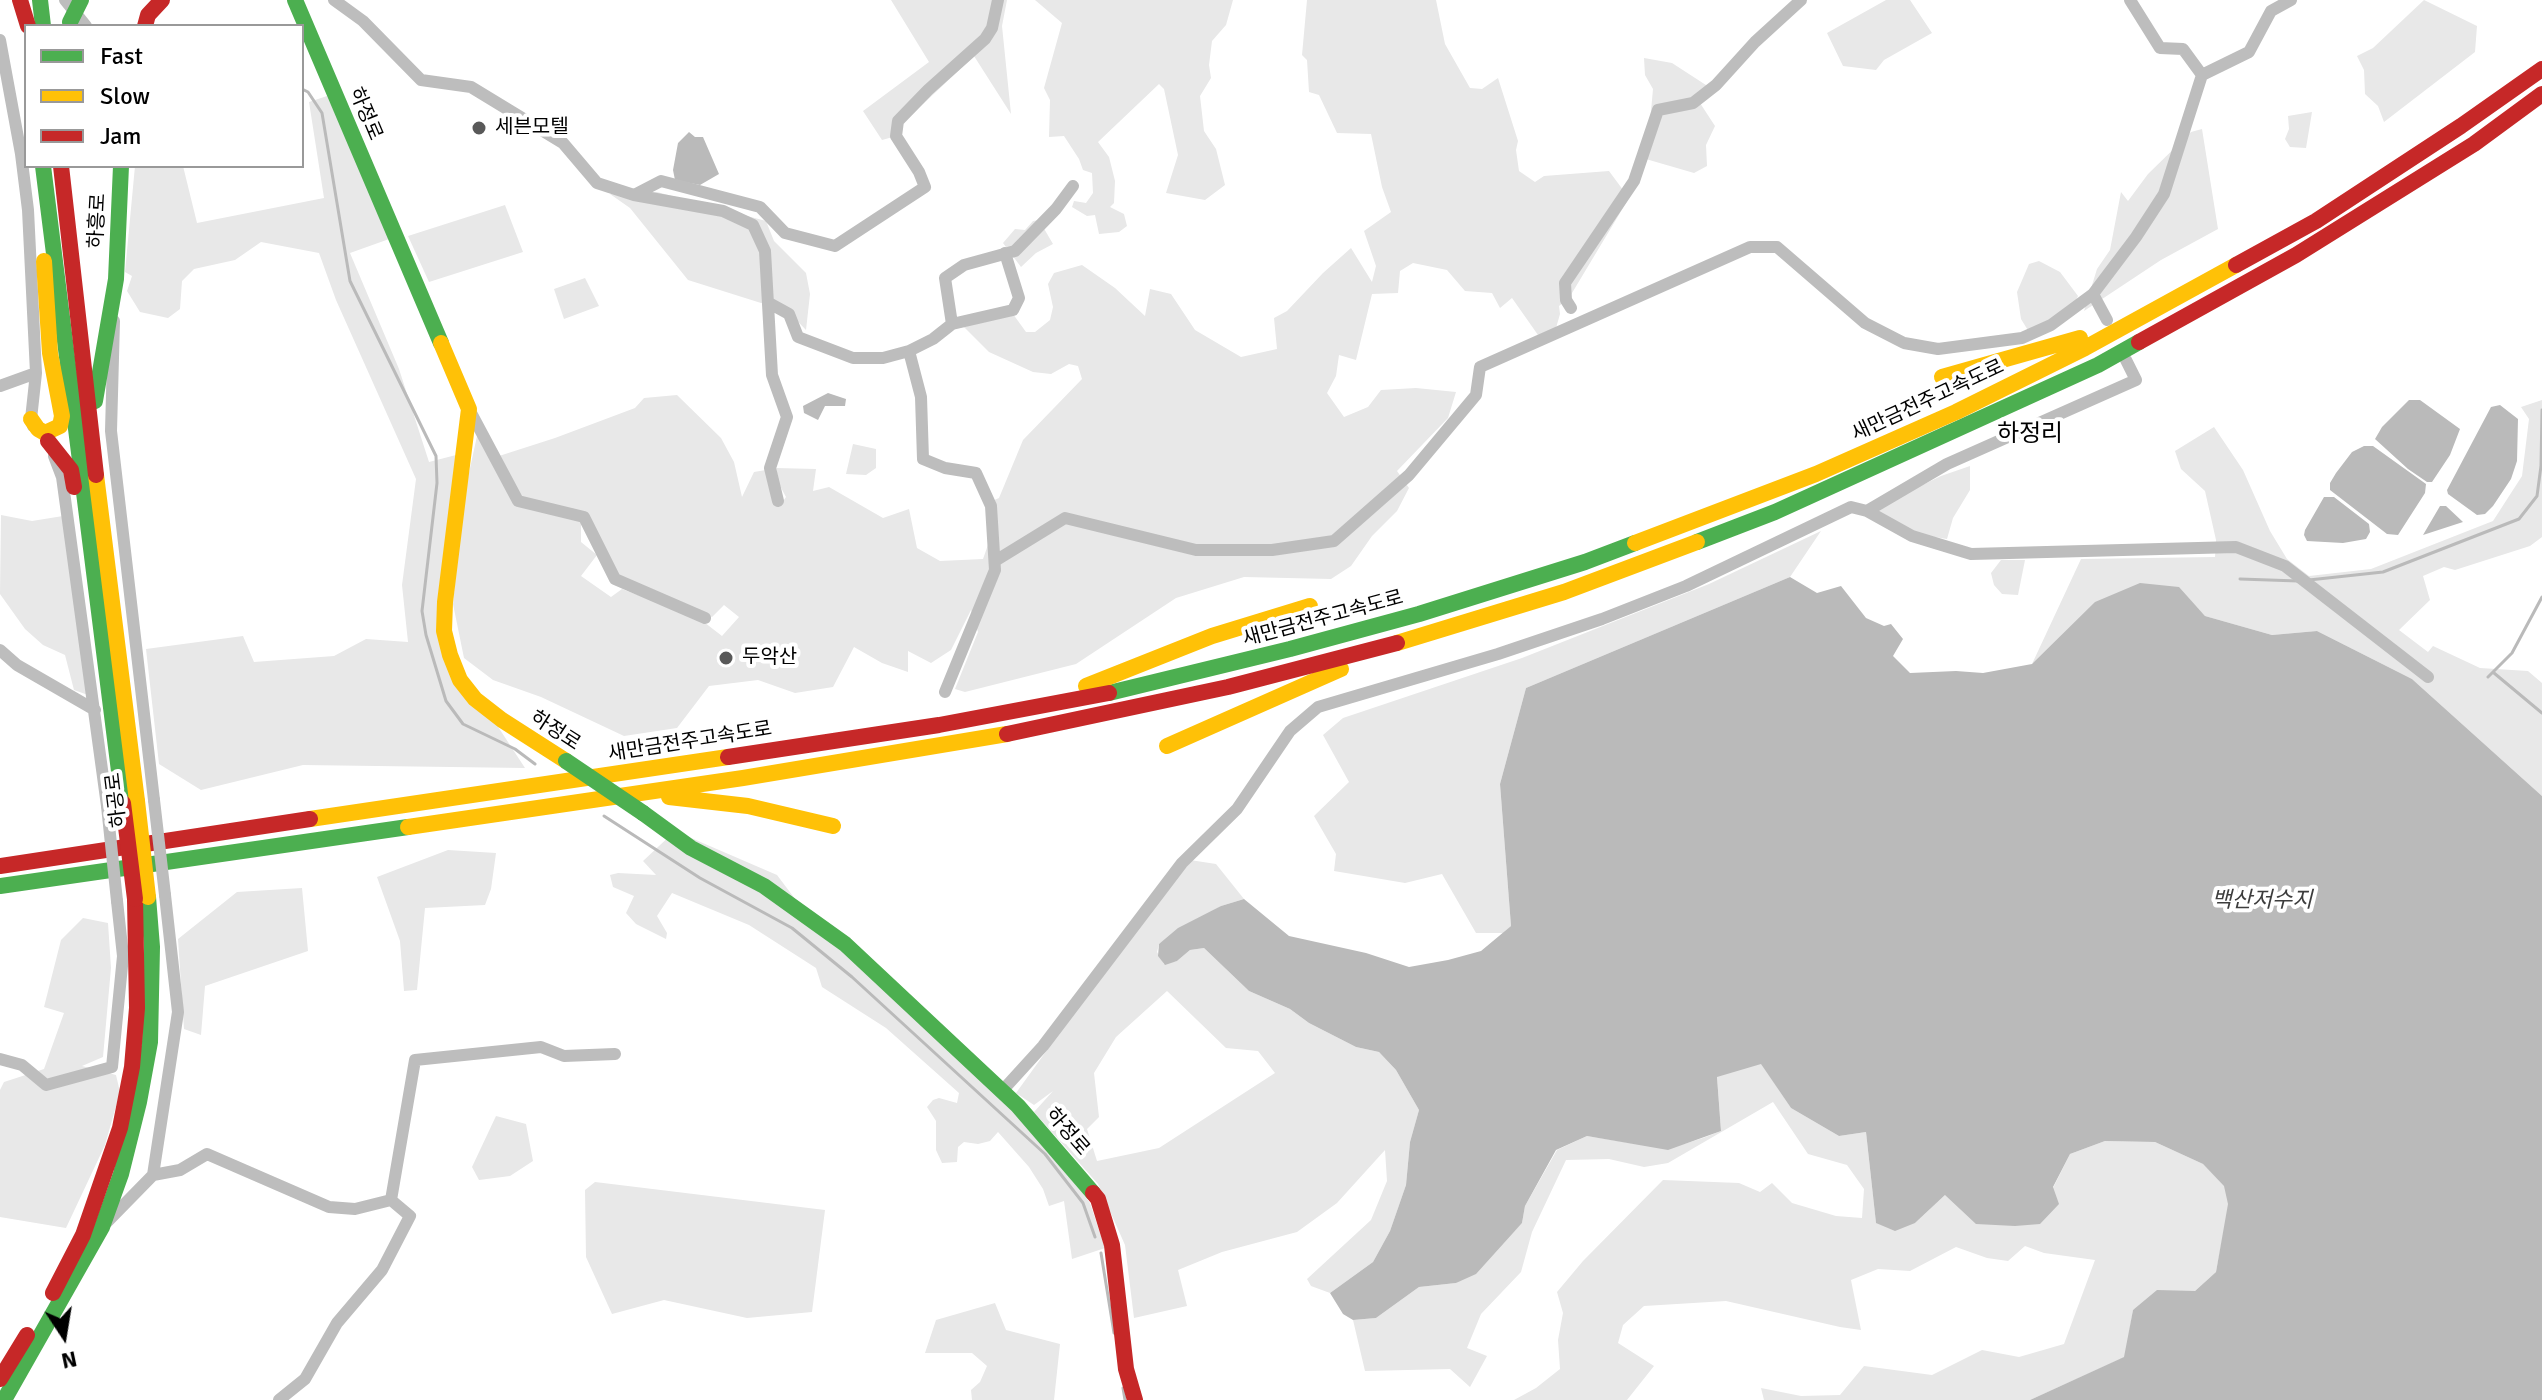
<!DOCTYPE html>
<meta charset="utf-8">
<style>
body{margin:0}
#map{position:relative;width:2542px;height:1400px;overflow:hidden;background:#fff;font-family:Signika,sans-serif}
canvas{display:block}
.legend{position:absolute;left:24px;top:24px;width:280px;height:144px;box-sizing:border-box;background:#fff;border:2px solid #999;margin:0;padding:10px 14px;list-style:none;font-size:24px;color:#000}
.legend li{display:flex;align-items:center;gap:16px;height:40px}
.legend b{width:40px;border:2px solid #999}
.north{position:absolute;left:24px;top:1296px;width:80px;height:80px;-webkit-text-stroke:6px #fff;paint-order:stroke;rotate:168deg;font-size:22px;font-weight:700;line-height:32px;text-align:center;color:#000}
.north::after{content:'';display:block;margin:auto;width:28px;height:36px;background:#000;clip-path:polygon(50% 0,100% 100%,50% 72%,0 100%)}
</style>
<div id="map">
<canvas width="2542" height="1400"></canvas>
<ul class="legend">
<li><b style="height:10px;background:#4caf50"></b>Fast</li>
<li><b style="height:10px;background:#ffc107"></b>Slow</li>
<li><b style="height:10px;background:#c62828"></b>Jam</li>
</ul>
<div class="north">N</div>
</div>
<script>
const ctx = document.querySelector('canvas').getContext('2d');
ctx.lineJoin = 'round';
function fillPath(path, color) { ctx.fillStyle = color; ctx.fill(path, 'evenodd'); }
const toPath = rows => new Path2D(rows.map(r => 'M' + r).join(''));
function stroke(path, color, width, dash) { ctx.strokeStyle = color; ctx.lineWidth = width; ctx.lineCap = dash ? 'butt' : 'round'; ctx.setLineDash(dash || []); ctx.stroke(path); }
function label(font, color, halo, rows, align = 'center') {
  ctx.font = font + ' Signika,"Noto Sans KR",sans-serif'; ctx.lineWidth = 8; ctx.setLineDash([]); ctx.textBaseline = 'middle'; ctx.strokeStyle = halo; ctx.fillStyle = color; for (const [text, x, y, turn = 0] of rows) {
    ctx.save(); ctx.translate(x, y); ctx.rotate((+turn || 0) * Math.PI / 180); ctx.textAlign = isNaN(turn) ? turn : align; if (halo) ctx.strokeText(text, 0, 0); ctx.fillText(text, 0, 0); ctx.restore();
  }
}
const green = toPath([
 [891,0,1007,0,1002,26,1011,114,974,56,903,123,900,135,882,140,863,111,929,62],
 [1035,0,1233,0,1226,25,1212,41,1209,65,1211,78,1200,96,1204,131,1216,149,1225,185,1205,200,1166,193,1178,155,1164,89,1159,84,1098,142,1109,157,1115,181,1114,203,1110,207,1124,214,1127,226,1119,232,1099,234,1095,215,1087,216,1072,207,1074,201,1086,203,1093,193,1092,173,1083,170,1079,159,1064,136,1049,137,1050,100,1044,88,1062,23],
 [1307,0,1436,0,1445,44,1470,88,1482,89,1498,78,1518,141,1516,150,1519,171,1535,182,1544,176,1609,171,1629,198,1569,298,1559,306,1560,314,1556,328,1538,335,1512,298,1500,308,1492,293,1465,291,1447,270,1413,263,1400,271,1398,293,1372,294,1356,360,1339,355,1336,376,1327,393,1344,417,1368,407,1381,390,1416,388,1456,392,1448,418,1397,471,1409,488,1397,511,1372,536,1351,566,1331,579,1244,577,1176,598,1076,664,965,692,955,689,978,632,971,610,951,650,931,663,908,651,908,672,882,663,854,647,833,687,795,693,758,680,709,686,677,728,624,736,541,697,493,680,464,658,453,604,462,505,477,436,518,504,581,521,581,542,597,555,581,576,611,597,622,589,700,619,722,636,739,617,724,605,712,617,618,576,589,514,522,498,499,456,555,438,635,408,644,398,677,395,721,438,734,462,742,497,754,472,766,470,779,507,786,497,779,484,776,468,816,469,813,491,829,487,883,518,909,509,917,548,940,561,983,559,995,525,992,501,999,498,1023,440,1082,379,1078,366,1069,364,1051,374,1033,372,989,352,964,327,1013,314,1026,332,1035,332,1050,320,1053,307,1048,284,1054,273,1082,265,1115,288,1145,316,1150,289,1171,294,1195,330,1241,357,1277,349,1274,318,1287,311,1323,273,1351,248,1372,282,1376,266,1364,231,1391,212,1382,187,1371,134,1337,133,1319,95,1309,92,1307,60,1302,55],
 [1886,0,1910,0,1932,33,1884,60,1876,70,1843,66,1827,33],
 [2424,0,2477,26,2475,52,2384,122,2378,106,2365,94,2364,70,2357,56,2373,48],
 [1644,58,1672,63,1709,87,1700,103,1715,126,1706,145,1707,166,1694,173,1639,157,1650,122,1653,89,1645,75],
 [327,96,392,238,350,253,399,369,429,462,456,455,438,635,525,768,303,765,201,790,159,764,146,649,243,636,254,662,334,656,366,639,408,642,402,585,416,479,336,300,319,253,261,242,235,260,194,269,182,281,180,309,168,318,140,312,127,291,132,276,125,272,135,166,183,166,197,223,324,198,309,102],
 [2312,112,2306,148,2290,147,2285,139,2289,129,2288,116],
 [2202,129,2218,229,2161,260,2084,311,2097,269,2110,250,2121,192,2128,201,2148,174,2191,132],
 [657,192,766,221,774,241,806,273,810,294,806,330,780,303,761,303,688,280,630,208,610,194],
 [505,205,523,252,429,282,408,236],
 [1039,220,1053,244,1036,253,1021,267,1003,243,1015,229,1025,230,1033,221],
 [2039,261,2060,272,2078,296,2075,302,2050,321,2029,332,2021,319,2017,292,2029,264],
 [585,278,599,306,564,319,554,289],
 [2542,400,2542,537,2530,546,2455,570,2444,567,2423,576,2430,600,2399,630,2428,652,2433,646,2480,668,2528,671,2542,683,2542,796,2412,679,2317,631,2272,635,2205,616,2178,587,2032,664,2081,559,2215,557,2216,540,2205,491,2181,469,2175,451,2214,427,2243,470,2270,531,2287,559,2309,576,2371,569,2493,521,2522,476,2529,419,2521,407],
 [853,444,876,449,876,468,866,475,846,474],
 [1970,466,1970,490,1953,518,1947,539,1917,534,1873,509,1941,476],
 [1,515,32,521,63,516,88,695,74,690,65,655,43,645,25,629,0,594],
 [1821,531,1790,577,1526,688,1500,784,1511,926,1503,933,1476,933,1442,874,1405,883,1334,871,1336,854,1314,816,1349,782,1323,735,1343,718,1522,658,1709,584],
 [2001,560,2025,560,2018,595,2002,594,1994,585,1991,573],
 [675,831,777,875,817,928,1018,1116,1056,1157,1090,1203,1105,1248,1072,1259,1064,1201,1049,1206,1043,1189,1029,1167,998,1132,990,1141,978,1144,964,1142,958,1147,957,1162,942,1163,936,1150,936,1121,927,1107,933,1100,939,1098,957,1103,959,1093,886,1028,822,987,816,968,749,925,672,893,657,916,667,933,666,939,636,924,626,913,634,896,613,887,610,875,618,873,656,875,643,861],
 [448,850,496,853,491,889,485,905,425,908,417,990,404,991,400,941,377,877],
 [1190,860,1216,864,1244,899,1221,906,1159,944,1157,952,1164,964,1177,961,1190,950,1204,948,1249,991,1290,1009,1309,1023,1356,1047,1379,1052,1396,1070,1419,1110,1410,1142,1406,1185,1390,1231,1373,1262,1330,1293,1311,1286,1307,1279,1371,1220,1387,1181,1385,1150,1337,1203,1297,1232,1222,1252,1178,1270,1187,1306,1134,1318,1125,1245,1098,1184,1034,1112,1053,1091,1034,1105,1016,1093,1120,949],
 [1167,991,1226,1048,1258,1051,1275,1073,1159,1148,1097,1161,1087,1129,1099,1117,1094,1073,1116,1037],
 [302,888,308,951,205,986,201,1035,184,1029,178,939,237,892],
 [83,918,108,923,111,968,103,1057,82,1066,116,1075,120,1092,105,1145,66,1228,0,1217,0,1090,4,1082,44,1069,64,1013,44,1007,61,940],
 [1761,1063,1791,1108,1839,1136,1866,1132,1876,1223,1915,1223,1945,1195,2053,1188,2070,1154,2105,1141,2155,1142,2203,1164,2225,1186,2229,1204,2216,1272,2195,1291,2133,1310,2125,1357,2030,1400,1764,1400,1761,1388,1801,1396,1840,1395,1864,1366,1932,1375,1982,1350,2019,1357,2064,1344,2095,1260,2044,1253,2025,1246,2008,1261,1987,1258,1956,1247,1910,1271,1878,1269,1851,1280,1861,1330,1840,1327,1726,1301,1644,1306,1623,1325,1618,1343,1654,1366,1627,1400,1514,1400,1536,1388,1560,1369,1558,1340,1563,1313,1557,1292,1583,1261,1663,1180,1739,1183,1760,1192,1772,1183,1792,1203,1836,1216,1862,1218,1864,1189,1847,1165,1808,1154,1773,1102,1668,1163,1644,1167,1609,1159,1566,1160,1532,1232,1521,1272,1481,1314,1467,1348,1487,1356,1470,1387,1450,1369,1365,1371,1353,1320,1376,1318,1419,1287,1456,1283,1501,1244,1522,1223,1525,1206,1557,1150,1587,1136,1668,1149,1703,1138,1721,1131,1717,1076],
 [496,1116,526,1124,533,1161,510,1176,479,1180,472,1167],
 [595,1182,825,1210,812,1312,747,1318,664,1300,612,1314,586,1257,585,1190],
 [995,1303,1006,1330,1060,1344,1054,1400,972,1400,971,1390,980,1382,987,1366,972,1353,925,1353,936,1320]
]);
const water = toPath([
 [689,132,695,137,703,137,719,174,700,185,675,180,673,170,678,143],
 [828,393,846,399,845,406,825,406,818,420,804,413,803,406],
 [2409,400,2420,400,2460,429,2450,455,2432,482,2427,482,2408,469,2375,439,2382,427],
 [2500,405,2518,419,2517,461,2511,479,2493,506,2485,514,2477,515,2448,494,2447,490,2491,407],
 [2364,446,2373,446,2426,484,2425,493,2398,535,2387,534,2330,490,2330,483,2336,473,2352,452],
 [2324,497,2334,497,2369,524,2370,532,2366,539,2343,543,2307,541,2304,535,2305,530],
 [2440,506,2446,506,2463,522,2423,535],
 [1790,577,1817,593,1841,586,1866,618,1884,626,1891,624,1903,639,1893,656,1910,673,1956,671,1983,673,2032,664,2095,602,2140,583,2179,587,2205,616,2272,635,2317,631,2412,679,2542,796,2542,1400,2030,1400,2124,1357,2133,1310,2157,1290,2195,1291,2216,1272,2228,1204,2224,1186,2203,1164,2155,1142,2105,1141,2070,1154,2053,1187,2059,1204,2040,1224,2015,1226,1976,1224,1945,1195,1915,1223,1895,1231,1876,1223,1866,1132,1839,1136,1791,1108,1761,1064,1717,1077,1721,1131,1668,1150,1587,1136,1556,1150,1525,1206,1522,1223,1476,1274,1456,1283,1419,1287,1376,1318,1353,1320,1343,1314,1330,1293,1373,1262,1390,1231,1406,1185,1410,1142,1419,1110,1396,1070,1379,1052,1356,1047,1309,1023,1290,1009,1249,991,1204,948,1190,950,1177,961,1165,965,1158,956,1159,944,1178,928,1221,906,1244,899,1289,936,1366,953,1409,967,1448,960,1481,951,1511,926,1500,784,1526,688]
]);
const stream = toPath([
 [302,89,308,92,322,113,350,281,436,456,437,483,422,611,426,635,446,701,463,724,515,749,535,764],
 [2240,579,2298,581],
 [2309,580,2383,572,2519,519,2537,496,2541,466,2542,410],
 [2494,673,2542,713],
 [2488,677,2512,653,2542,597],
 [604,816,700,878,792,928,852,977,1045,1154,1083,1203,1095,1237],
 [1101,1253,1114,1333],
 [1123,1388,1125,1400]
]);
const street = toPath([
 [65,0,86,26],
 [334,0,363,21,421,80,471,87,563,143,597,183,634,195,723,211,753,225,765,251,772,375,787,417,770,468,778,501],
 [0,40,21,154,28,210,36,373,31,419,33,426],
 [2202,75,2249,52,2271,11,2291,0],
 [634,195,661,181,760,207,785,233,835,246,925,187,919,172,896,136,898,121,928,90,985,39,992,28,998,0],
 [769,303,789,314,798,337,853,358,883,358,909,351,933,339,952,324,945,278,964,265,1015,251,1056,209,1073,186],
 [1571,308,1566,300,1565,283,1634,181,1658,110,1693,103,1716,85,1755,42,1801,0],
 [2107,320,2093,294,2136,237,2164,194,2202,75,2183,49,2160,48,2130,0],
 [114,321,111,431,154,800],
 [952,324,1013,310,1019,298,1005,253],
 [909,351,921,397,923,459,945,468,976,473,991,506,995,570,945,692],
 [0,386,36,373],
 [469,409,518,501,584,517,615,579,705,618],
 [54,456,62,477,107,806],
 [1867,511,1912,536,1971,554,2236,547,2285,566,2428,677],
 [995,561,1065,518,1196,550,1272,550,1334,541,1409,475,1476,395,1480,367,1750,247,1777,247,1865,323,1904,343,1938,349,2022,338,2051,325,2093,294],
 [0,650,17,665,95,710],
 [0,1059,22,1065,46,1085,112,1067,123,956,117,901],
 [1002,1091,1043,1046,1182,863,1237,809,1290,731,1318,707,1498,654,1602,619,1686,586,1851,507,1867,511,1947,464,2136,380,2126,360],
 [153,1175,180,1170,207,1154,329,1207,355,1209,391,1200],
 [107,1222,153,1175,178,1012,165,895],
 [279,1400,305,1379,337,1323,382,1270,410,1216,391,1200,415,1060,541,1047,564,1056,615,1054]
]);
const fast = toPath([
 [40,0,43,26],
 [295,0,441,343],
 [43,166,123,803],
 [88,403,95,401,116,279,121,166],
 [1697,542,1775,512,2098,365,2139,342],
 [1109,693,1290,649,1419,614,1585,562,1635,543],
 [643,813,691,848,764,886,845,944,1018,1106,1093,1193],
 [0,886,408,827],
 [4,1400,102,1227,121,1174,139,1102,150,1042,152,947,148,897]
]);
const slow = toPath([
 [441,343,469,409,445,602,444,631,450,655,460,680,475,699,502,720,566,761],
 [1942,377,2080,338],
 [31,419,38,429,45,433,60,426,62,416,50,353,44,261],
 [96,475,137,801],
 [1635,543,1816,474,1956,412,2085,348,2236,265],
 [1397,643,1564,592,1697,542],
 [1086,686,1212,636,1310,606],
 [1167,746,1341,669],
 [669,797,748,806,833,826],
 [310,819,728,757],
 [408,827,743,778,1007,734]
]);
const jam = toPath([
 [20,0,28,26],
 [145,26,148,15,162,0],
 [61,166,96,475],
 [2236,265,2316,221,2461,126,2542,69],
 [2139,342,2296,255,2474,144,2542,94],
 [48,441,71,470,74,487],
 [1007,734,1228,687,1397,643],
 [728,757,939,725,1109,693],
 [0,866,310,819],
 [1093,1193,1098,1199,1112,1245,1126,1369,1135,1400],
 [53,1293,83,1235,120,1128,132,1067,137,1008,135,899],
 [0,1379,27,1335]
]);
const streetBridge = toPath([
 [154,800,165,895],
 [107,806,117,901]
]);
const fastBridge = toPath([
 [70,22,81,0],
 [566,761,643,813]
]);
const slowBridge = toPath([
 [137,801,148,897]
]);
const jamBridge = toPath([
 [123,803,135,899]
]);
const markers = [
 [479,128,8,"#595959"],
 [726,658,8,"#595959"]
];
const streetNames = [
 ["하정로",365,114,67],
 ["하흥로",98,221,-87],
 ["새만금전주고속도로",1928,401,-25],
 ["새만금전주고속도로",1323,619,-15],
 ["하정로",555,731,33],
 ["새만금전주고속도로",690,742,-9],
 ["하공로",117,800,-97],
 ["하정로",1067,1132,49]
];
const poiNames = [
 ["세븐모텔",495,128],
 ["두악산",742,658]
];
const waterNames = [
 ["백산저수지",2262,901]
];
const quarterNames = [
 ["하정리",2030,435]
];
fillPath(green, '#e8e8e8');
fillPath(water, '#bababa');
stroke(stream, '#bababa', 3);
stroke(street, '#bdbdbd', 12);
stroke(fast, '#4caf50', 16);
stroke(slow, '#ffc107', 16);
stroke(jam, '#c62828', 16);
stroke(streetBridge, '#bdbdbd', 12);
stroke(fastBridge, '#4caf50', 16);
stroke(slowBridge, '#ffc107', 16);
stroke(jamBridge, '#c62828', 16);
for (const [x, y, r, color] of markers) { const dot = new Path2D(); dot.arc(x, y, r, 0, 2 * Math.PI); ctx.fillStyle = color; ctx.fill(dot); stroke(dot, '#fff', 3); }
label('20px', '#000', '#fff', streetNames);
label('20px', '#000', '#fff', poiNames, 'left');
label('italic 22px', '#3d3d3d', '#fff', waterNames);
label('24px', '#000', '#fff', quarterNames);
</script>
